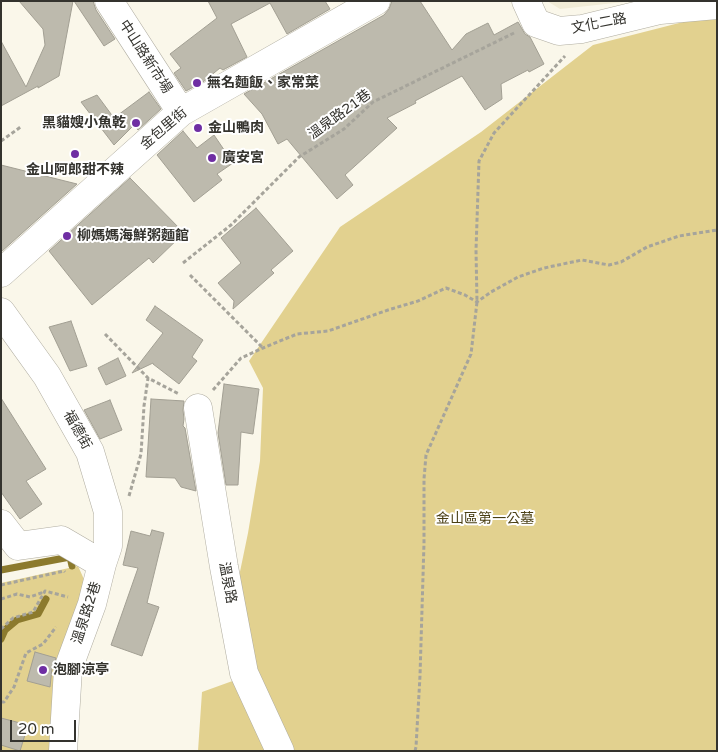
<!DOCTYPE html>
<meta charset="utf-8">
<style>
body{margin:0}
#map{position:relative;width:718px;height:752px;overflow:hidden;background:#faf7ea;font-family:"Varela Round",sans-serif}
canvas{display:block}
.frame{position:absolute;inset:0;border:2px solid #34332e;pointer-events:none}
.scale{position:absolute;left:10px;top:720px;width:66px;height:22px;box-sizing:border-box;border:2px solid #34332e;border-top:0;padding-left:6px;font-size:15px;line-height:18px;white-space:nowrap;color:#34332e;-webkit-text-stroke:4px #fff;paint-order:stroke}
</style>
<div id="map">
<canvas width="718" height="752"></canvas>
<div class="frame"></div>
<div class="scale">20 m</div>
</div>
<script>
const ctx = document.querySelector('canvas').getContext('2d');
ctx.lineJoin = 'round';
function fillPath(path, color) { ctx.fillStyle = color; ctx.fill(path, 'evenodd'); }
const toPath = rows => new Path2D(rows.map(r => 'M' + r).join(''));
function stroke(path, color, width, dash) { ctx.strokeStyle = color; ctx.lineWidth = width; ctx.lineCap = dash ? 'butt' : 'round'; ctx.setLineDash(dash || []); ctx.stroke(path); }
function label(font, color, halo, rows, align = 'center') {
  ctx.font = font + ' "Varela Round","Noto Sans TC",sans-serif'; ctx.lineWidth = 4; ctx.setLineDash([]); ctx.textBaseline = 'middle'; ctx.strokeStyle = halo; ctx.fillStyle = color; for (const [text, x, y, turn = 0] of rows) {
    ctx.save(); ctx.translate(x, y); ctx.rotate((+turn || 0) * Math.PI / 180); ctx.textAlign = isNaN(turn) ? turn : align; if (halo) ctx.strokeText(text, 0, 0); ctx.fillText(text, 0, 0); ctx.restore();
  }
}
const built = toPath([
 [547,1,633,1,560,9]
]);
const green = toPath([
 [717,18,717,751,290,751,253,675,236,591,248,533,260,461,263,388,249,361,340,227,481,132,593,45,687,21],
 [78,566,87,586,57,751,1,751,1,583],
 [238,679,269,751,198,751,202,692]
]);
const stream = toPath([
 [1,570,70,557,72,566],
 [1,639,5,630,17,620,38,614,46,599]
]);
const building = toPath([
 [19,1,73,1,59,76,38,88,38,86,1,106,1,41,26,87,45,45,43,29,19,1],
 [74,1,93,1,96,10,115,39,104,46,74,1],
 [208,1,325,1,330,9,287,34,270,3,231,24,247,57,223,70,220,68,203,82,186,91,174,73,181,68,170,54,217,18,208,1],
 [392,1,420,1,452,50,466,34,488,23,494,35,518,22,525,34,530,37,544,64,529,72,528,70,501,84,502,99,485,110,462,76,415,101,416,103,387,118,397,128,345,175,353,185,337,199,287,139,278,144,262,114,244,94,384,15,389,9,392,1],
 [149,92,161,109,138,130,134,125,114,145,81,102,97,95,114,118,149,92],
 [183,131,197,148,214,135,233,163,217,174,222,180,194,202,157,155,183,131],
 [1,165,77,184,1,252,1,165],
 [130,178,184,233,153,263,149,258,92,305,49,251,130,178],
 [256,208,293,251,271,270,274,273,233,309,234,301,218,283,241,263,221,238,256,208],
 [155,306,203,340,192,357,197,361,179,384,153,364,153,363,132,373,163,333,146,320,155,306],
 [71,321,87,366,70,371,49,327,71,321],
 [118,358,126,376,106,385,98,368,118,358],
 [224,384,259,389,253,434,241,432,238,485,226,485,218,433,224,384],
 [1,398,46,469,26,481,42,504,20,519,1,492,1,398],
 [151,399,184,401,183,410,184,419,183,426,185,428,196,491,181,487,175,478,146,477,151,399],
 [110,400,122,430,100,439,84,410,110,400],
 [152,530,164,533,147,603,159,607,142,656,111,645,138,568,123,565,131,531,150,536,152,530],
 [35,652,56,658,52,668,50,687,27,681,35,652],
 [1,718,28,725,20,751,1,745,1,718]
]);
const path = toPath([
 [1,141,22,126],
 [183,263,231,225,299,157,344,129,373,102,514,33],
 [190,275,263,348],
 [105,334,148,378,179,394],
 [213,390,241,358,263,348,297,334,328,331,388,310,418,301,446,288,465,295,477,302,491,292,518,277,544,268,582,260,609,265,621,262,647,247,679,236,717,230],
 [129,496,141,454,144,406,148,378],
 [1,585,64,571,65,572],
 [1,599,17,594,30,597,44,592],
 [1,629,13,618,33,612,45,591,68,597],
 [1,702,4,702,14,687,26,653,43,644,56,627],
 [415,751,416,747,420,676,424,543,424,479,426,455,471,354,477,302,476,250,479,161,494,133,565,56]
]);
const minor = toPath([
 [109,1,181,112],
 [526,1,536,23,559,31,582,29,660,10,717,5],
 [1,273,181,112,376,1],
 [1,312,47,376,90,452,108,512,108,546,102,564,92,604,68,669,63,751],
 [198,408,224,567,244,673,280,751],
 [1,524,18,546,61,540,102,564]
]);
const markers = [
 [197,83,5,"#6f2ea3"],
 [136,123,5,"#6f2ea3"],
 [198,128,5,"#6f2ea3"],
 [75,154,5,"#6f2ea3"],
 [212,158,5,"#6f2ea3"],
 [67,236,5,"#6f2ea3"],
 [43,670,5,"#6f2ea3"]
];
const streetNames = [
 ["文化二路",599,24,-11],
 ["中山路新市場",145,57,57],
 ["溫泉路21巷",340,115,-36],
 ["金包里街",164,129,-40],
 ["福德街",77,430,61],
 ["溫泉路",227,583,79],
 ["溫泉路2巷",87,613,-72]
];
const poiNames = [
 ["無名麵飯、家常菜",207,83],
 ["黑貓嫂小魚乾",126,123,"right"],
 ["金山鴨肉",208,128],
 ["廣安宮",222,158],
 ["金山阿郎甜不辣",75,170,"center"],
 ["柳媽媽海鮮粥麵館",77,236],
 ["泡腳涼亭",53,670]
];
const parkNames = [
 ["金山區第一公墓",485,519]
];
fillPath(built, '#f0ebd6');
fillPath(green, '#e2d18f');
stroke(stream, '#8c7a2d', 7);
fillPath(building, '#bdbaad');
stroke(building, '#a29f93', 1);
stroke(minor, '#b0ada1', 29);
stroke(path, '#a6a49b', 3, [4, 2.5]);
stroke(minor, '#fff', 28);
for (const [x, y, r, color] of markers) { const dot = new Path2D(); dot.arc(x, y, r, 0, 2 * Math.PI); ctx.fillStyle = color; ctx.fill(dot); stroke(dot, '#fff', 2); }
label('14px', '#34332e', '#fff', streetNames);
label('bold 14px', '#34332e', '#fff', poiNames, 'left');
label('14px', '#4a3f14', '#fff', parkNames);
</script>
